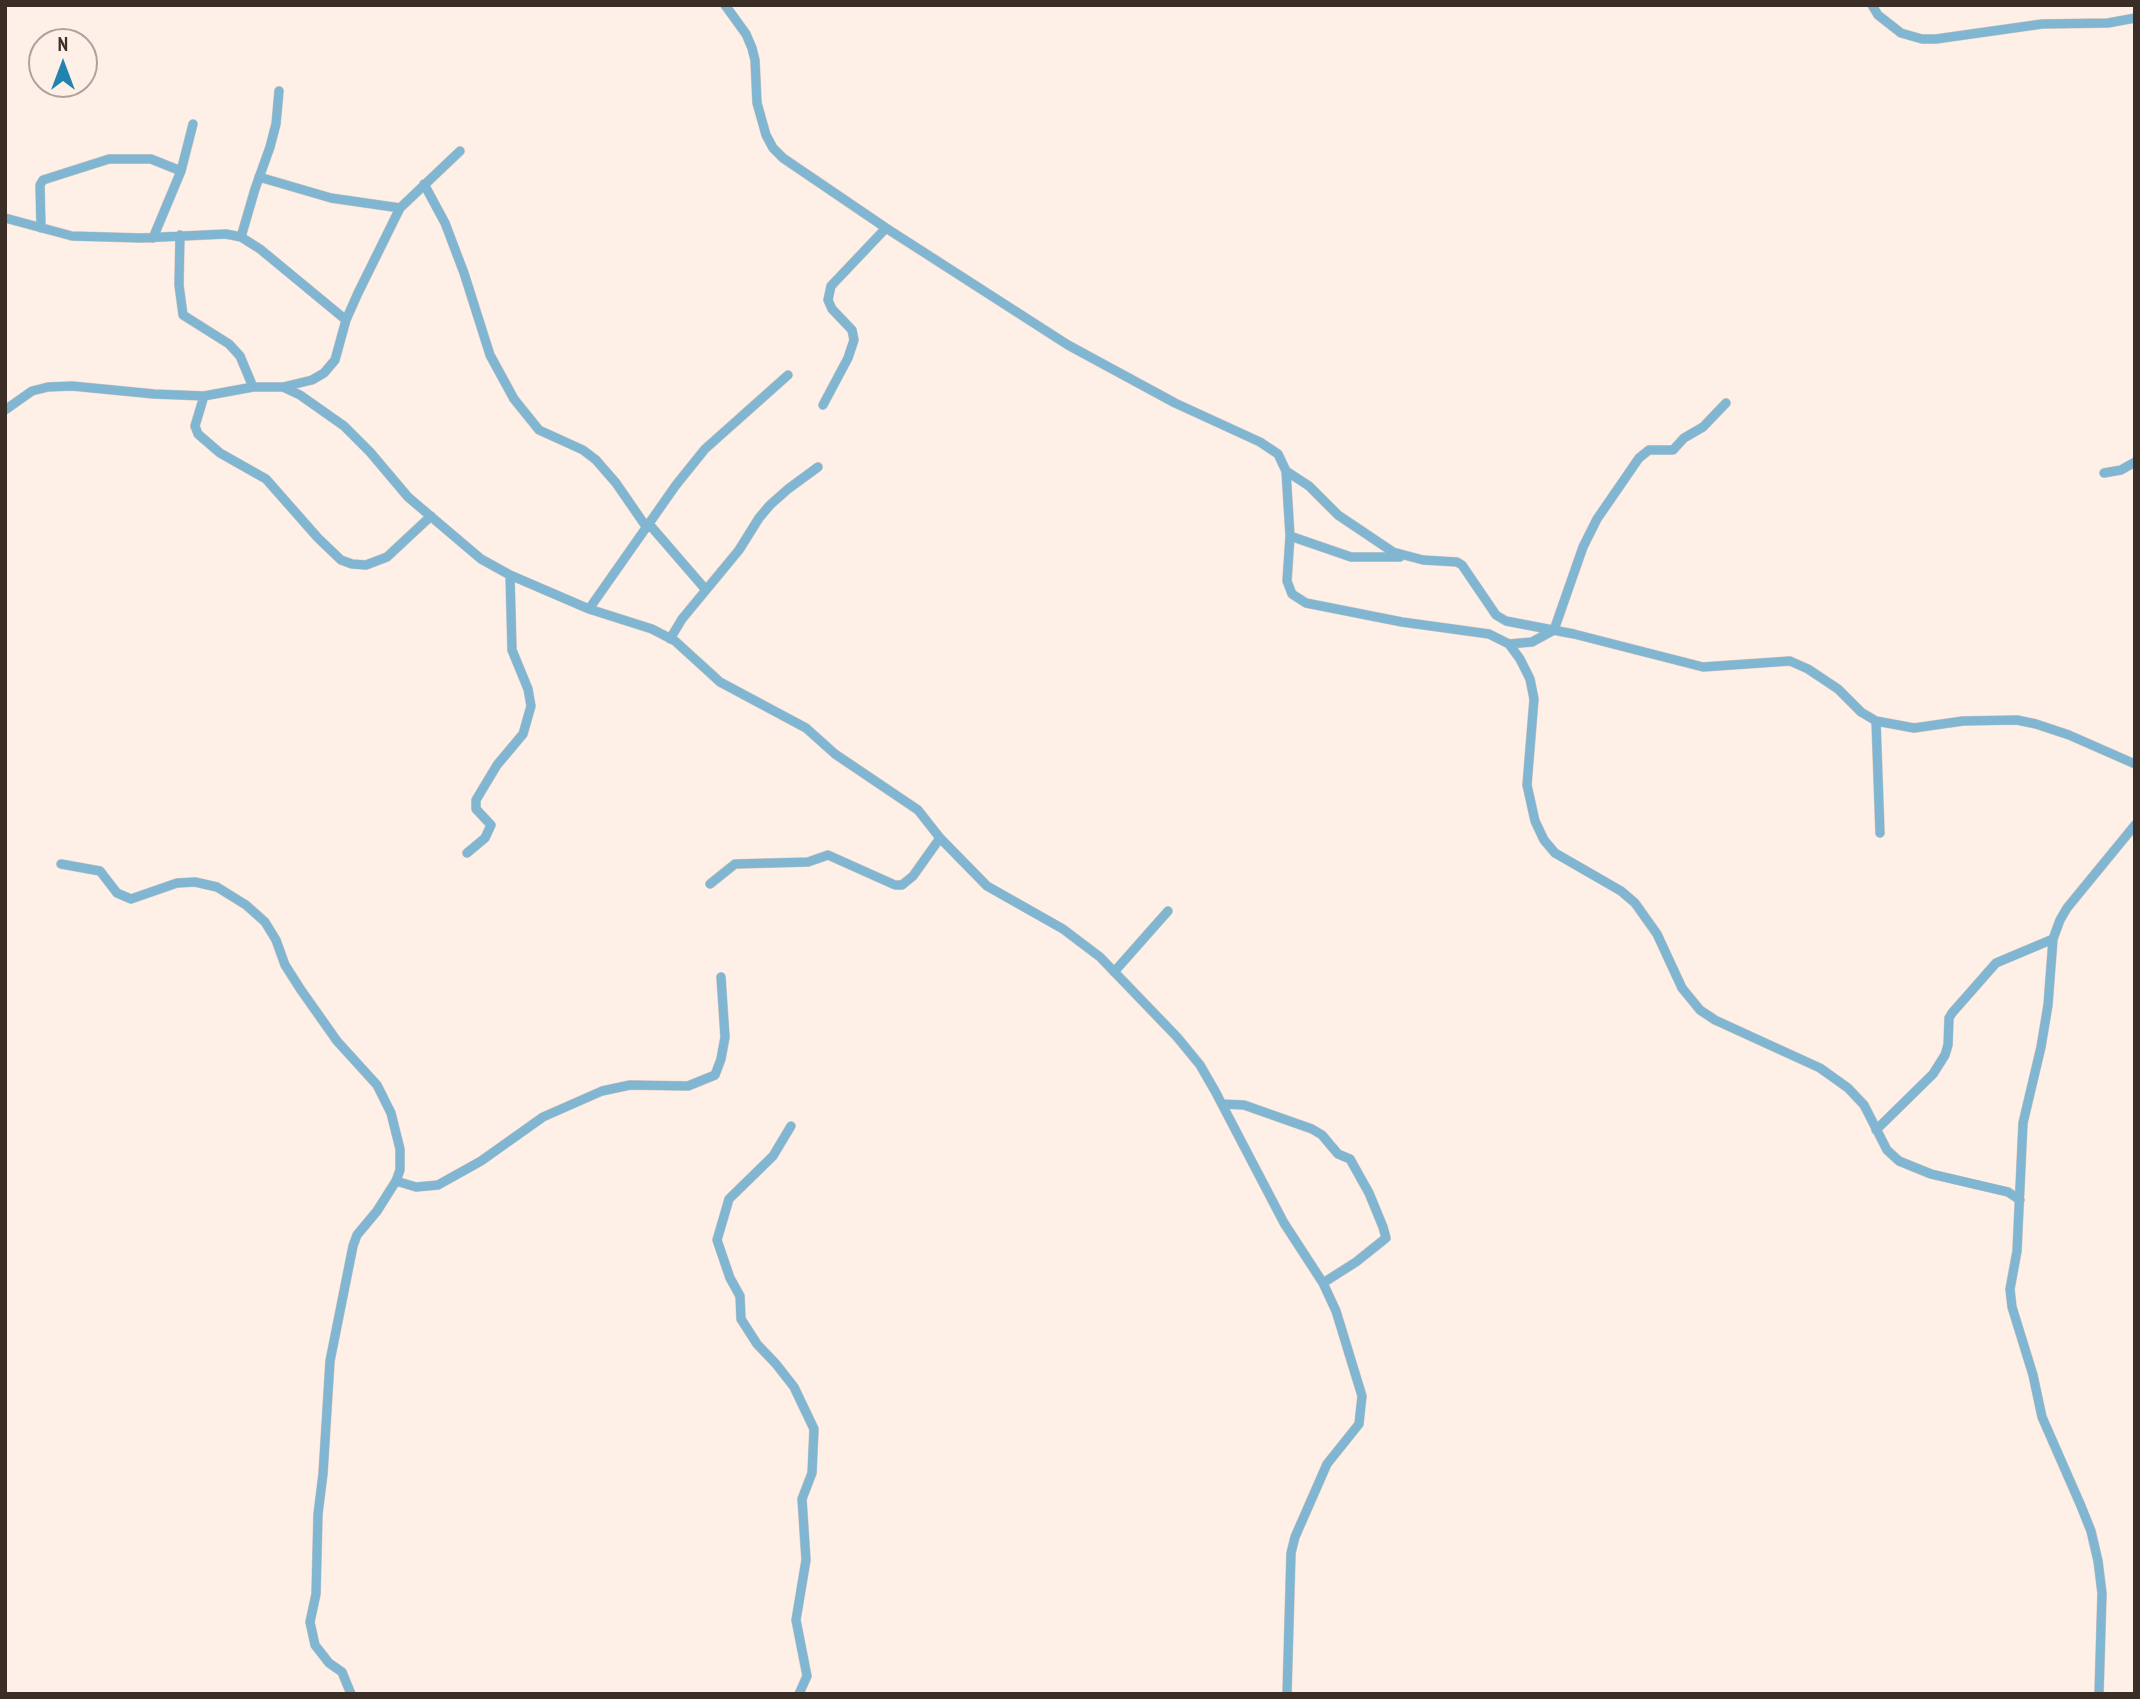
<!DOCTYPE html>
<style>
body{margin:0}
#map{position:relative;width:2140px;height:1699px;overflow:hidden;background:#fef0e7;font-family:"PT Sans Narrow",sans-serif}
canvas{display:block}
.frame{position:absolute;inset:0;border:7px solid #3b2e26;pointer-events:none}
.north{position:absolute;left:28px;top:28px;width:70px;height:70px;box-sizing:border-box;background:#fef0e7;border:2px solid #b0a29a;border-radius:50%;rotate:0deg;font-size:19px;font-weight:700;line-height:28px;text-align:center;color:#3b2e26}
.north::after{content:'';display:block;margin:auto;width:24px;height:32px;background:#2084af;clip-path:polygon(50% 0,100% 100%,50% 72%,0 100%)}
</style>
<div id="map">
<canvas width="2140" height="1699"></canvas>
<div class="frame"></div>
<div class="north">N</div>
</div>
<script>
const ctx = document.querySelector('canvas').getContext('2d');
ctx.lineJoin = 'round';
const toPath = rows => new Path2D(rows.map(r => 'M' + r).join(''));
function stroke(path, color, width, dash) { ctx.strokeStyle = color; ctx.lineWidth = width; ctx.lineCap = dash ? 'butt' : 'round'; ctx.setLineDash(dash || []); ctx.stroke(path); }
const minor = toPath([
 [725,5,746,34,752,48,755,60,757,103,766,135,773,148,783,158,886,228,1068,345,1175,403,1260,442,1278,454,1286,471,1290,536,1287,581,1292,594,1306,603,1402,622,1489,634,1509,644,1520,659,1530,679,1534,699,1527,785,1535,821,1544,840,1555,853,1621,891,1635,903,1657,934,1682,988,1700,1010,1715,1020,1820,1068,1848,1088,1864,1105,1887,1150,1899,1161,1931,1174,2008,1192,2020,1200],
 [1872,5,1878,15,1901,33,1922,39,1936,39,2042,24,2108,23,2135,18],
 [259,177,331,198,400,208],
 [424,184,445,223,464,273,490,355,514,399,539,430,583,450,596,460,616,483,647,528],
 [5,218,72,236,141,238,226,234,241,237,260,249,346,320],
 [41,228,40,185,43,180,109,159,151,159,181,171],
 [180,235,179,285,183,315,229,344,240,356,253,387],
 [241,237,255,189,270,147,276,124,279,91],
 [153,238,181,171,193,124],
 [283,387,312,380,324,373,335,360,346,320,358,293,400,208,460,151],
 [204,396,195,426,198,434,220,453,266,479,318,538,341,560,352,564,366,565,387,557,431,516],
 [823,405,848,358,854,340,852,330,832,309,828,300,831,286,886,228],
 [5,410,32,391,48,387,72,386,154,394,204,396,253,387,283,387,300,395,344,426,370,452,408,497,481,559,510,575,589,609,652,629,675,641,720,682,806,728,835,754,918,810,940,838,987,886,1063,929,1100,957,1177,1037,1200,1065,1215,1091,1284,1223,1323,1283,1336,1311,1362,1396,1359,1424,1327,1464,1295,1537,1291,1553,1287,1694],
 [1286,471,1309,486,1338,515,1393,552,1423,560,1457,562,1462,565,1496,615,1506,621,1574,634,1703,667,1790,661,1808,669,1838,689,1861,712,1876,721,1914,728,1963,721,2017,720,2036,724,2069,735,2135,764],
 [2104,473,2121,470,2135,462],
 [649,524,706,590],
 [1290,536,1351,557,1400,557],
 [589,609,676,485,705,449,788,375],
 [670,639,682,619,739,550,759,518,770,505,788,489,818,467],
 [1509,644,1532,642,1554,630,1583,547,1597,519,1639,458,1649,450,1673,450,1684,438,1703,427,1726,403],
 [1876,721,1880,833],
 [467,853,485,838,491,825,476,809,476,800,497,765,523,734,531,706,528,689,512,650,510,575],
 [61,864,100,871,117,893,131,899,177,883,195,882,217,887,246,905,265,922,276,940,285,965,301,990,337,1041,377,1085,391,1113,400,1149,400,1170,396,1181,377,1211,357,1235,353,1246,330,1361,323,1474,318,1514,316,1594,310,1622,315,1645,329,1663,342,1672,351,1694],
 [710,884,735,864,808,862,828,855,895,885,902,885,913,876,940,838],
 [1114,972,1168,911],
 [1222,1104,1244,1105,1312,1129,1322,1135,1338,1154,1350,1159,1369,1193,1383,1227,1386,1238,1356,1262,1323,1283],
 [791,1126,773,1156,729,1199,717,1240,730,1278,740,1296,741,1319,757,1344,776,1364,794,1387,814,1429,812,1473,802,1499,806,1560,796,1620,807,1676,799,1694],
 [1876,1130,1933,1074,1945,1055,1948,1045,1949,1018,1952,1013,1996,963,2053,939],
 [396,1181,416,1187,438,1185,481,1161,543,1117,602,1091,630,1085,688,1086,715,1075,721,1059,725,1037,721,977],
 [2099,1694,2102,1593,2098,1561,2091,1531,2081,1506,2042,1417,2033,1375,2012,1307,2010,1289,2017,1251,2023,1123,2041,1047,2048,1005,2053,939,2060,920,2067,908,2135,825]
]);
stroke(minor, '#dbcdc4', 10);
stroke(minor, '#80b6d2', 9);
</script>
